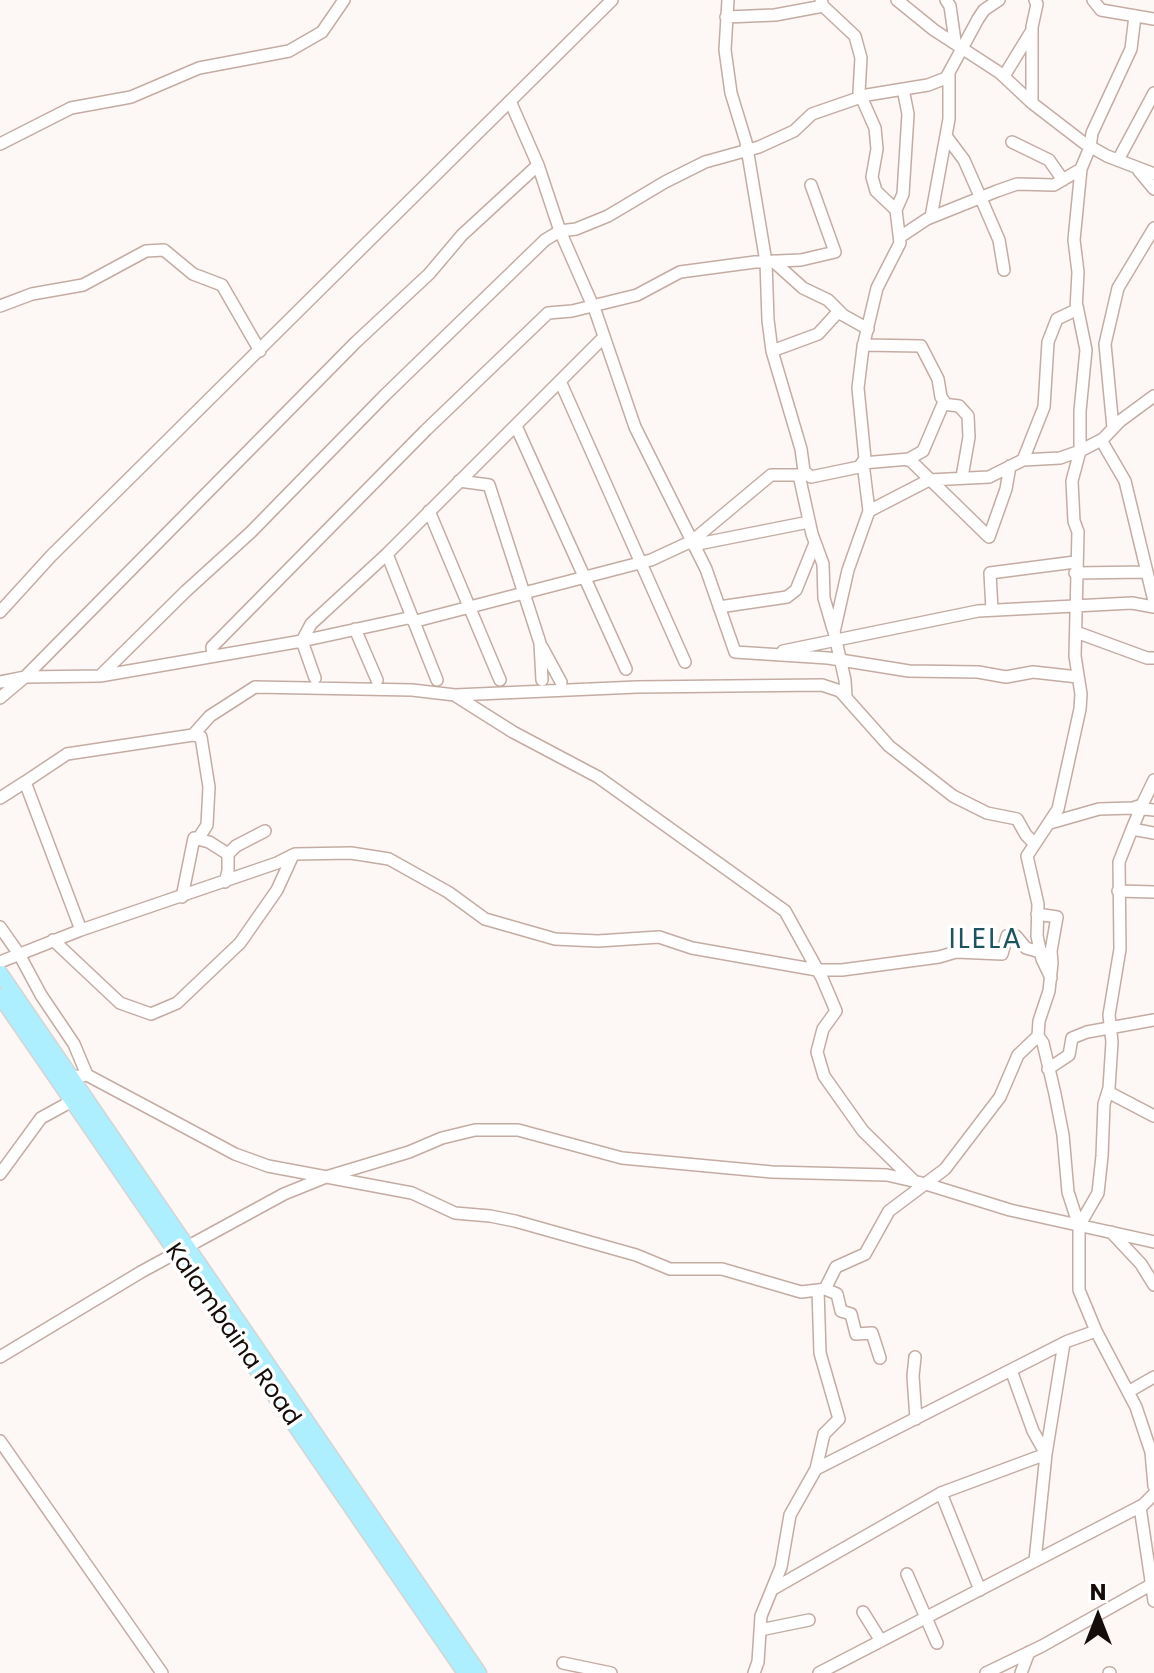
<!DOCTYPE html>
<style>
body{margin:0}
#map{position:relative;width:1154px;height:1673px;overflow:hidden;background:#fdf7f6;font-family:Poppins,sans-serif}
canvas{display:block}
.north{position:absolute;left:1058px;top:1577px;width:80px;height:80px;-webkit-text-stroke:6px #fff;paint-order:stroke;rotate:0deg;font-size:22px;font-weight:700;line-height:32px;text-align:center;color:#150d0a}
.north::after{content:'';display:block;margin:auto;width:28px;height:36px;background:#150d0a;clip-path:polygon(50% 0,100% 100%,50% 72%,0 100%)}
</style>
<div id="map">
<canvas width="1154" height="1673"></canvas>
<div class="north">N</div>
</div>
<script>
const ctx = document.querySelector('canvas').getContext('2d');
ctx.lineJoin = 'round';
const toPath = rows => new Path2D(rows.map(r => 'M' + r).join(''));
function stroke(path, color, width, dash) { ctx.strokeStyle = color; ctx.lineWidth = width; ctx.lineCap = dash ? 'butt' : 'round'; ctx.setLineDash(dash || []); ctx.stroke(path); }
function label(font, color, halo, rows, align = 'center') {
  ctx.font = font + ' Poppins,sans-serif'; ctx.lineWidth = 7; ctx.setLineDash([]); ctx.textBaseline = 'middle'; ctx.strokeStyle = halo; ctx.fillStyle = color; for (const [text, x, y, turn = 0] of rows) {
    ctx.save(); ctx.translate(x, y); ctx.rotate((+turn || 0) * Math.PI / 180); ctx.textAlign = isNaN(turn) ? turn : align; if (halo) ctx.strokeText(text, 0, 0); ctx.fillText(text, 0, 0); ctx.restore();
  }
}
const minor = toPath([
 [728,0,725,50,731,93,746,142,766,262,768,320,772,351,801,449,804,471,811,477,859,467,865,459,858,388,863,347,877,288,900,243,896,210,876,191,872,177,877,149,875,128,859,92,861,58,855,36,823,6,821,0],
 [897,0,934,30,1000,73,1032,103,1084,143,1107,156,1154,174],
 [946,0,950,6,955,41],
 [1093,0,1101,10,1154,19],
 [726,17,775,15,823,6],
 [1004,76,1031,32],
 [510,101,538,165,560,231,596,313,635,427,706,569,735,652,828,658,909,671,978,672,1006,677,1033,672,1078,677],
 [1032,103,1032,27,1037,4,1035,0],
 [946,136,964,160,983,203,999,240,1004,270],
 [1012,142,1049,160,1063,180],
 [0,144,71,108,131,97,199,68,289,51,322,32,344,0],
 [1118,160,1154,93],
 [1139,171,1154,189],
 [896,210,903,194,908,114,903,89],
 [931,217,949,119,949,73],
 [900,237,927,219,997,191,1017,184,1054,185,1081,169],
 [773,261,803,288,828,300,843,315,868,329],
 [0,306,32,294,83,285,146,251,164,250,193,274,222,285,260,351],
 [863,345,921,346,938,379,941,397,946,404],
 [772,351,818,334,839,311],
 [560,381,685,662],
 [516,426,626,669],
 [1113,428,1105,344,1118,288,1154,228],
 [1101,440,1125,481,1154,601],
 [907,460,923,451,943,404,959,406,968,416,969,437,962,477],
 [1023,460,1044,407,1048,342,1057,319,1076,310,1078,272,1074,240,1081,169,1090,147,1092,133,1131,49,1135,16],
 [799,475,812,534,823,564,824,598,833,629],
 [459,481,489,485,540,643,542,680],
 [429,511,500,680],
 [869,511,863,463,909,459,989,537,1006,489,1010,466],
 [693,545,809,522],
 [387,554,437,680],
 [1075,573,1147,572],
 [719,607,787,597,796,590,815,543],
 [992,610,990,573,1075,562],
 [0,612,51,556,612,0],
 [355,629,377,680],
 [1076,632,1147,658,1154,658],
 [542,647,561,682],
 [783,651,978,611,1132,603,1154,607],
 [213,656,212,647,426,430,548,313,572,311,637,295,680,272,755,262,801,260,835,252,811,185],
 [100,676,186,591,251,532,385,395,545,240,560,231,576,229,608,216,665,182,705,162,759,147,794,131,812,114,867,95,928,85,946,78,978,19,984,10,999,0],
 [315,678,302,641,311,624,387,554,604,337],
 [0,682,25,677,356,342,429,274,462,235,538,165],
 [456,696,513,732,598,777,785,911,822,978,836,1011,823,1029,817,1052,824,1076,863,1131,913,1180],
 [846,697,845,680,834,632,848,570,869,511,929,480,989,477,1023,460,1060,458,1080,451,1103,439,1120,421,1154,396],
 [0,698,25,677,100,676,302,641,408,618,416,621,651,560,692,541,771,475,807,475],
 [193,735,201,737,209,787,207,825,198,839],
 [0,798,25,782],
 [1050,823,1099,809,1133,808,1142,805,1154,780],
 [1132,829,1142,805,1144,809,1154,810],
 [225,882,228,871,228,854,236,846,265,831],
 [1118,891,1154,892],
 [182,897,194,838,209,842,228,854],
 [0,927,19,954,41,995,74,1044,87,1075],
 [81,930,25,782,67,754,193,735,210,716,255,687,412,690,455,695,637,687,822,685,840,691,889,746,953,796,987,813,1017,819,1026,835,1034,843],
 [53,940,120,1003,151,1014,177,1003,240,943,277,890,293,855],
 [0,962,81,930,277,863,295,854,351,853,389,859,448,892,485,919,555,939,598,941,659,937,692,948,817,970,842,970,939,957,956,952,1002,954,1007,936,1016,936,1026,948,1051,955],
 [1051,978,1042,959,1037,936,1038,904,1027,856,1058,809,1080,709,1081,694,1075,656,1078,532,1074,521,1072,481,1080,451,1080,411,1086,350,1077,306],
 [1038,1036,1043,1043,1055,1094,1063,1135,1068,1192,1079,1226,1079,1290,1096,1331],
 [1048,1069,1069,1055,1072,1038,1087,1032,1154,1020],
 [72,1077,87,1075,235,1154,268,1166,412,1193,455,1213,490,1216,515,1221,636,1255,670,1269,722,1269,801,1292,818,1290,820,1353,839,1419,824,1434,816,1469,790,1515,781,1567,761,1616,758,1662,754,1673],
 [1108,1092,1154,1116],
 [0,1174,41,1118,72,1101],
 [1079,1226,1098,1193,1102,1156,1104,1104,1109,1088,1112,1042,1109,1015,1120,949,1119,862,1132,829,1154,833],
 [1111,1232,1141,1264,1154,1285],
 [825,1289,837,1294,841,1311,851,1314,856,1334,872,1333,880,1358],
 [818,1290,825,1289,836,1267,865,1254,889,1211,945,1169,1000,1097,1018,1055,1038,1036,1039,1021,1049,991,1052,963,1051,951,1057,917,1037,914],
 [0,1357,141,1272,284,1194,326,1177,409,1152,442,1138,475,1130,518,1130,622,1158,772,1172,887,1175,926,1184,1010,1210,1154,1242],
 [915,1357,913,1376,916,1419],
 [1128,1392,1154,1377],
 [0,1441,162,1673],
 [816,1469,1068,1341,1096,1331,1136,1407,1151,1452,1154,1486],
 [941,1493,1046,1454,1033,1431,1011,1370],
 [1140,1507,1154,1601],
 [1035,1561,1046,1454,1064,1343],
 [907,1574,937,1643],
 [773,1589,941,1493,980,1590],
 [863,1612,881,1641],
 [760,1630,809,1620],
 [563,1663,611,1673],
 [819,1673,1143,1505,1154,1494],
 [986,1673,1042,1646,1154,1583],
 [1021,1673,1029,1652],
 [1109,1673,1110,1673]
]);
const major = toPath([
 [0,973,479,1673],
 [0,996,465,1673]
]);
const streetNames = [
 ["Kalambaina Road",232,1335,55]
];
const quarterNames = [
 ["ILELA",986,941]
];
stroke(minor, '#c4aca3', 14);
stroke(major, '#d5d3d3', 17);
stroke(minor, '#fff', 11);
stroke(major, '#adeffe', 14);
label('24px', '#150d0a', '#fff', streetNames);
ctx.letterSpacing = '2px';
label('28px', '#1d5460', '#fff', quarterNames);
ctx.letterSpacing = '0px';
</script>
